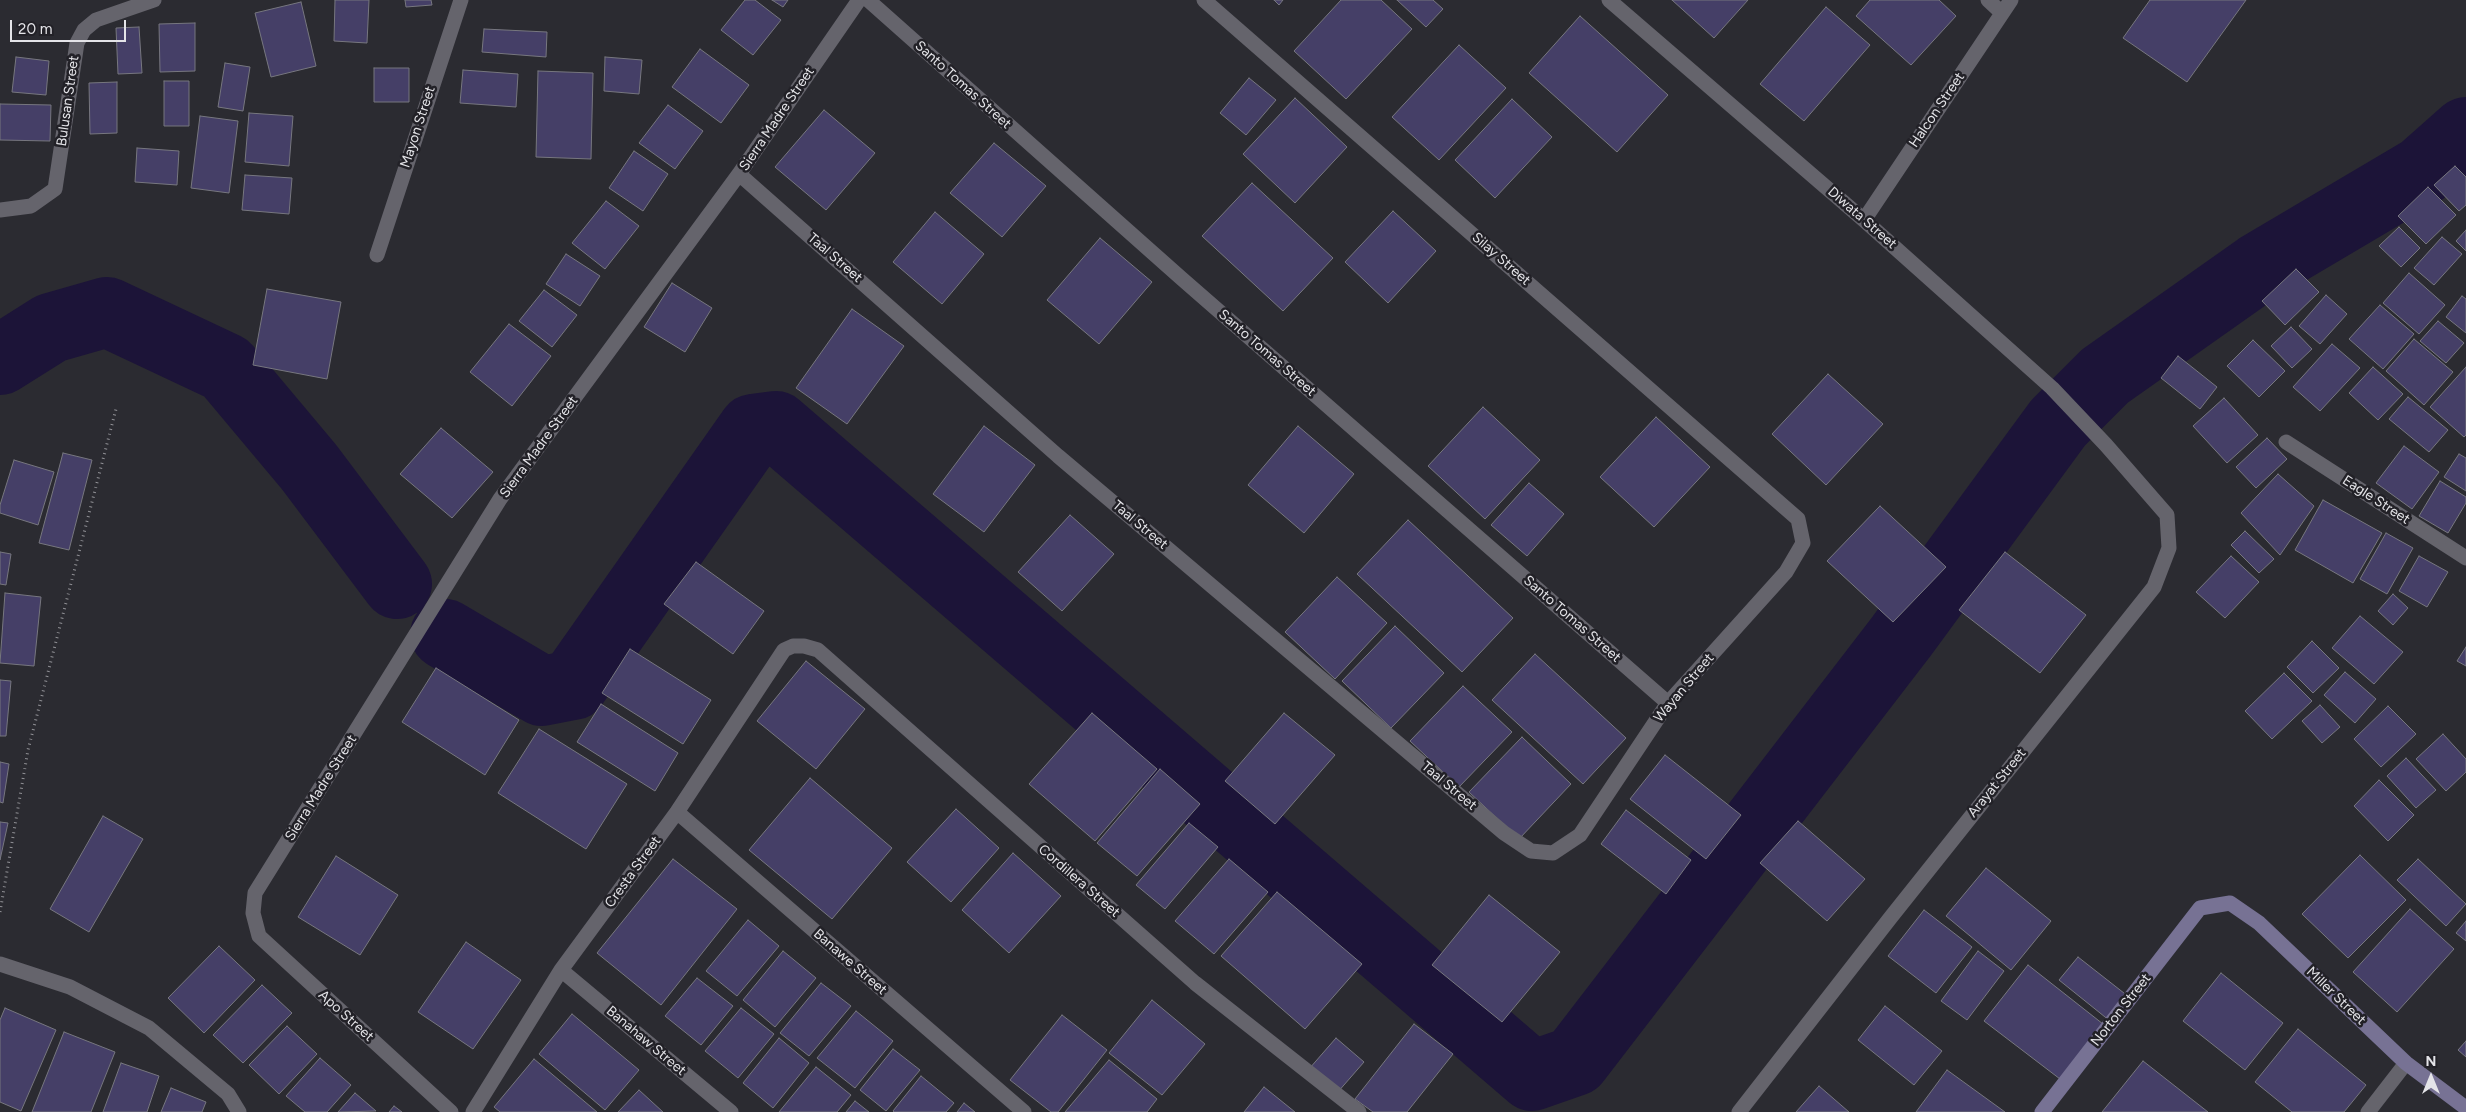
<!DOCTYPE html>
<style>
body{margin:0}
#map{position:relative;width:2466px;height:1112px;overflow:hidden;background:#2b2b31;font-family:Figtree,sans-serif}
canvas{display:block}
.north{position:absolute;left:2406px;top:1052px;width:50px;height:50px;-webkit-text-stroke:4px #222127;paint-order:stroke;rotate:0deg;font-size:14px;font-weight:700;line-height:20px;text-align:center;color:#e4e4e8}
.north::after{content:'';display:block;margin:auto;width:18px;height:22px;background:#e4e4e8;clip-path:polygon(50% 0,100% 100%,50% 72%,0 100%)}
.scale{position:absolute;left:10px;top:20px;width:116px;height:22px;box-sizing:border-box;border:2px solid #e4e4e8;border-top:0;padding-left:6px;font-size:15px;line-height:18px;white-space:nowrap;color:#e4e4e8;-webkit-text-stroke:4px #222127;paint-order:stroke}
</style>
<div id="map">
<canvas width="2466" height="1112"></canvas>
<div class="north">N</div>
<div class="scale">20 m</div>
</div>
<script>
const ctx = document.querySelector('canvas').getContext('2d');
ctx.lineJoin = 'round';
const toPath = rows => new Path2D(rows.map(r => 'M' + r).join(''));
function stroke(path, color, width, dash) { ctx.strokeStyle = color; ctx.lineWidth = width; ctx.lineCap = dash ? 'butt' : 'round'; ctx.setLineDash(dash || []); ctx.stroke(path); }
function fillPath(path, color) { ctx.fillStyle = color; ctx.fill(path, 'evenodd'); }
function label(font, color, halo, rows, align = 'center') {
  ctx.font = font + ' Figtree,sans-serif'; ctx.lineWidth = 5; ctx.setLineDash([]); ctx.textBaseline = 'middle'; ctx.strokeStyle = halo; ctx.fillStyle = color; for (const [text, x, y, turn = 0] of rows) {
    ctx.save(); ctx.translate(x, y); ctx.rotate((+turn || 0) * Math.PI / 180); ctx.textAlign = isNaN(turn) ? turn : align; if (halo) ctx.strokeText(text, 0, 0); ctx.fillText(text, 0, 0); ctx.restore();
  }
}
const river = toPath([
 [0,360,51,328,107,312,226,368,309,467,397,584],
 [445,634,542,691,573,685,753,429,776,426,1532,1076,1575,1061,1901,637,2058,423,2105,376,2258,268,2422,171,2466,132]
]);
const building = toPath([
 [335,0,369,0,367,43,334,41,335,0],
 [405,0,431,0,432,5,406,7,405,0],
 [745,0,755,0,781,20,753,55,721,30,745,0],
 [772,0,788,0,783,7,772,0],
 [1274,0,1283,0,1279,5,1274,0],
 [1341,0,1381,0,1412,29,1346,99,1294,51,1341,0],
 [1397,0,1433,0,1443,9,1426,27,1397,0],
 [1672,0,1748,0,1714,38,1672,0],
 [1870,0,1939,0,1956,16,1911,65,1856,16,1870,0],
 [2150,0,2246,0,2187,82,2123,38,2150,0],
 [301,2,316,66,271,77,255,13,301,2],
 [1826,7,1870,45,1804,121,1760,84,1826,7],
 [1580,16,1668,95,1617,152,1529,73,1580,16],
 [195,23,195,71,160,72,159,24,195,23],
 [139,27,142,73,118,74,116,28,139,27],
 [484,29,547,32,546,57,482,52,484,29],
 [1459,45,1506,88,1439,160,1392,117,1459,45],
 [700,49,749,85,721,123,672,87,700,49],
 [16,57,49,61,46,95,12,92,16,57],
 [605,57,642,60,639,94,604,91,605,57],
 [225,63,250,67,243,111,218,107,225,63],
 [374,68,409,68,409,102,374,102,374,68],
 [463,70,518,74,516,107,460,103,463,70],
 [538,71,593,73,591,159,536,157,538,71],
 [1249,78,1276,100,1246,135,1220,113,1249,78],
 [164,81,189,81,189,126,164,126,164,81],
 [117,82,117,133,90,134,89,83,117,82],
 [1295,98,1347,147,1295,203,1243,154,1295,98],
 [1512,99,1552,137,1495,198,1455,160,1512,99],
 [0,104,51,105,50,141,0,140,0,104],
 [668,105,703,131,675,169,639,143,668,105],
 [824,110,875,153,826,210,775,167,824,110],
 [249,113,293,116,289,166,245,162,249,113],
 [200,116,238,121,229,193,191,188,200,116],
 [994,143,1046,186,1002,237,950,193,994,143],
 [137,148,179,151,177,185,135,182,137,148],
 [634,151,668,174,643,211,609,188,634,151],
 [2455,166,2466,177,2466,205,2459,211,2434,185,2455,166],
 [245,175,292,178,289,214,242,210,245,175],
 [1252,183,1333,258,1283,311,1202,236,1252,183],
 [2428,187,2456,215,2426,244,2398,216,2428,187],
 [606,201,639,226,605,269,572,243,606,201],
 [1393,211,1436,251,1388,303,1345,262,1393,211],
 [935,212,984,254,942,304,893,262,935,212],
 [2399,227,2420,248,2401,267,2379,246,2399,227],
 [2466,230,2466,251,2456,241,2466,230],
 [2442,237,2462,254,2434,285,2414,268,2442,237],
 [1100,238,1152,282,1099,344,1047,300,1100,238],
 [566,254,600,276,580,306,546,284,566,254],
 [2296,269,2319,292,2285,325,2262,301,2296,269],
 [2409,273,2445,305,2419,334,2383,303,2409,273],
 [672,283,712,308,685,352,644,327,672,283],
 [267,289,341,302,327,379,253,365,267,289],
 [544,290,577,315,552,347,519,321,544,290],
 [2326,295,2347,314,2320,344,2299,326,2326,295],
 [2462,296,2466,299,2466,333,2446,317,2462,296],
 [2380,305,2414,334,2383,369,2349,339,2380,305],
 [852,309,904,346,847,424,796,388,852,309],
 [2438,321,2464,343,2446,363,2420,341,2438,321],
 [509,324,551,356,512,406,470,372,509,324],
 [2291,327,2312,349,2292,368,2271,346,2291,327],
 [2414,339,2453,372,2424,405,2386,371,2414,339],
 [2253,340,2285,371,2259,397,2227,366,2253,340],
 [2332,344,2360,368,2320,411,2293,387,2332,344],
 [2178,356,2217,387,2200,409,2161,378,2178,356],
 [2373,367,2403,394,2378,420,2349,393,2373,367],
 [2466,367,2466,435,2464,437,2430,407,2466,367],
 [1828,374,1883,424,1826,485,1772,434,1828,374],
 [2408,397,2448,430,2429,452,2389,419,2408,397],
 [2224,398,2258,435,2227,463,2193,426,2224,398],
 [1483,407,1540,460,1485,519,1428,466,1483,407],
 [1656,417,1710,467,1654,527,1600,477,1656,417],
 [984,426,1035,465,984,532,933,494,984,426],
 [1298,426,1354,474,1304,533,1248,485,1298,426],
 [441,428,493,472,452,518,400,474,441,428],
 [2267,438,2287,459,2256,488,2236,467,2267,438],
 [2404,446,2439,472,2412,509,2376,483,2404,446],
 [63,453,92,460,69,550,39,543,63,453],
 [2459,454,2466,458,2466,491,2444,477,2459,454],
 [14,460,54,472,38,525,0,513,0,505,14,460],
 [2278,474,2314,506,2280,555,2241,513,2278,474],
 [2440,481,2466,497,2466,503,2448,533,2419,516,2440,481],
 [1529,483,1564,514,1527,556,1491,525,1529,483],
 [2323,500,2382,533,2353,583,2295,550,2323,500],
 [1880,506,1946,567,1893,622,1827,561,1880,506],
 [1070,515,1114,554,1062,611,1018,572,1070,515],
 [1408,520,1513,618,1462,672,1357,574,1408,520],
 [2245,531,2274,559,2259,573,2231,545,2245,531],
 [2386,533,2413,548,2387,594,2360,579,2386,533],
 [0,552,11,554,6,585,0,584,0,552],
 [2005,552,2086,615,2040,673,1959,610,2005,552],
 [2231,556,2259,582,2225,618,2196,592,2231,556],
 [2419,556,2448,572,2427,607,2399,591,2419,556],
 [696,562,764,611,733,654,664,604,696,562],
 [1337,577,1387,623,1335,679,1285,632,1337,577],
 [5,593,41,597,34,666,0,663,5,593],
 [2393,594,2408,608,2393,625,2378,611,2393,594],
 [2360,616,2403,652,2374,684,2332,648,2360,616],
 [1395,626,1444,673,1391,728,1342,681,1395,626],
 [2312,641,2339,668,2313,693,2287,667,2312,641],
 [2466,647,2466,666,2457,661,2466,647],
 [630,649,711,700,683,744,602,693,630,649],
 [1535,654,1626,738,1583,784,1492,700,1535,654],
 [806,661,865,709,816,769,757,721,806,661],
 [436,668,519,720,485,775,402,722,436,668],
 [2345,672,2376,699,2355,723,2324,695,2345,672],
 [2284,673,2312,701,2272,739,2245,711,2284,673],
 [0,680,11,681,6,736,0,736,0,680],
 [1463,686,1512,732,1459,787,1410,741,1463,686],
 [601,704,678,753,655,791,577,742,601,704],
 [2320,705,2340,727,2322,743,2302,721,2320,705],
 [2388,706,2416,734,2381,767,2354,739,2388,706],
 [1092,713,1157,769,1095,841,1029,784,1092,713],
 [1284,713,1335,755,1275,824,1225,781,1284,713],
 [539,729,627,784,586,849,498,793,539,729],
 [2443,734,2466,759,2466,772,2446,791,2416,759,2443,734],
 [1522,737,1571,784,1519,839,1469,792,1522,737],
 [1665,755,1741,815,1706,859,1630,799,1665,755],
 [2406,758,2436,790,2416,808,2387,776,2406,758],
 [0,762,9,764,3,803,0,802,0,762],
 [1160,769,1200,804,1137,876,1097,843,1160,769],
 [810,778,892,848,832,919,749,850,810,778],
 [2379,780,2414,815,2388,841,2354,806,2379,780],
 [956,809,999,848,951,902,907,862,956,809],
 [1626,810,1691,860,1666,894,1601,844,1626,810],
 [103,816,143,839,89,932,50,909,103,816],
 [1798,821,1865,879,1827,921,1760,863,1798,821],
 [0,822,8,823,0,860,0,822],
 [1189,823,1218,847,1165,909,1136,885,1189,823],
 [1013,853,1061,896,1009,953,962,910,1013,853],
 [2360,855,2406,900,2348,958,2302,914,2360,855],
 [336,856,398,895,360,955,298,917,336,856],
 [673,859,737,909,661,1005,597,953,673,859],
 [1229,859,1268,892,1214,954,1175,921,1229,859],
 [2418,859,2466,904,2446,926,2397,880,2418,859],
 [1986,868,2051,921,2011,970,1946,916,1986,868],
 [1277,892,1362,964,1305,1029,1221,956,1277,892],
 [1489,895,1560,952,1502,1022,1432,965,1489,895],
 [2410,909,2454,949,2397,1012,2353,972,2410,909],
 [1924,910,1972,947,1936,993,1888,956,1924,910],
 [748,920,779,946,737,996,706,971,748,920],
 [2466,921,2466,941,2456,933,2466,921],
 [466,942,521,980,473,1049,418,1012,466,942],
 [219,946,255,980,204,1033,168,998,219,946],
 [783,951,816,978,775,1027,743,1000,783,951],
 [1978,951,2004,971,1967,1020,1941,1001,1978,951],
 [2078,957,2129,997,2110,1021,2059,980,2078,957],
 [2028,965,2103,1024,2060,1079,1984,1021,2028,965],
 [2221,973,2283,1023,2245,1070,2183,1021,2221,973],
 [697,978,733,1006,701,1045,665,1016,697,978],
 [821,983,851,1006,809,1056,780,1033,821,983],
 [262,985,292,1013,243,1063,213,1035,262,985],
 [1152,1000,1205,1044,1162,1095,1109,1053,1152,1000],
 [1885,1006,1942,1051,1914,1085,1858,1040,1885,1006],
 [5,1008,56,1030,21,1111,0,1102,0,1020,5,1008],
 [741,1008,774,1034,738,1078,705,1051,741,1008],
 [856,1011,893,1041,855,1088,817,1058,856,1011],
 [572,1014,639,1070,605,1110,539,1054,572,1014],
 [1062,1015,1107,1050,1058,1112,1051,1112,1010,1080,1062,1015],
 [1414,1024,1453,1054,1407,1112,1373,1112,1355,1099,1414,1024],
 [287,1026,317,1054,279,1094,249,1065,287,1026],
 [2298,1029,2366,1085,2344,1112,2292,1112,2255,1082,2298,1029],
 [64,1032,115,1052,91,1112,32,1112,64,1032],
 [779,1038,809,1063,773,1108,743,1083,779,1038],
 [1336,1038,1364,1062,1337,1093,1309,1069,1336,1038],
 [2466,1041,2466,1057,2458,1050,2466,1041],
 [893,1049,920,1070,886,1111,860,1090,893,1049],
 [320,1058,351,1085,327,1112,305,1112,286,1096,320,1058],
 [534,1059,597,1112,500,1112,494,1107,534,1059],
 [1109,1060,1157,1099,1147,1112,1065,1112,1109,1060],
 [2143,1061,2208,1112,2102,1112,2143,1061],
 [121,1063,159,1076,147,1112,103,1112,121,1063],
 [816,1067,851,1095,837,1112,779,1112,816,1067],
 [1947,1070,2005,1112,1916,1112,1947,1070],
 [921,1076,954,1103,946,1112,894,1112,893,1111,921,1076],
 [1819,1086,1849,1112,1796,1112,1819,1086],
 [1264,1087,1295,1112,1244,1112,1264,1087],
 [171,1088,206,1102,202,1112,161,1112,171,1088],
 [639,1090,663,1112,618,1112,639,1090],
 [355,1093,376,1111,338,1112,355,1093],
 [855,1101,869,1112,846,1112,855,1101],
 [964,1103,975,1112,957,1112,964,1103],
 [394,1106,402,1112,389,1112,394,1106]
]);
const path = toPath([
 [0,912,28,750,116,409]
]);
const street = toPath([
 [868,0,1181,278,1668,703],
 [1609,0,1864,220,2052,388,2106,445,2167,515,2169,548,2154,587,1891,917,1739,1112],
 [1988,0,2002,13],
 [739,174,1058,456,1504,833,1531,851,1553,853,1580,835,1668,703,1786,572,1803,543,1798,519,1204,0],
 [0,210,31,206,55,189,77,43,84,30,96,20,154,0],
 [1864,220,2011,0],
 [377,255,461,0],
 [2286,442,2466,558],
 [677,812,1024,1112],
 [0,964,70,987,149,1028,228,1094,239,1112],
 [561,970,731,1112],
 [451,1112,259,936,253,913,255,893,500,499,739,174,859,0],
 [473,1112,561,970,677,812,784,650,793,646,804,646,818,650,1195,983,1359,1112],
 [2368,1112,2406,1063]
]);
const secondary = toPath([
 [2042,1112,2200,908,2230,903,2259,923,2406,1063,2466,1108]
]);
const streetNames = [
 ["Santo Tomas Street",963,85,42],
 ["Bulusan Street",68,101,-82],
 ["Halcon Street",1937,110,-56],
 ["Sierra Madre Street",777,119,-56],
 ["Mayon Street",418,127,-72],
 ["Diwata Street",1862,218,41],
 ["Taal Street",835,258,41],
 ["Silay Street",1501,259,41],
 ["Santo Tomas Street",1267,353,41],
 ["Sierra Madre Street",539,447,-54],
 ["Eagle Street",2376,500,33],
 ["Taal Street",1140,525,40],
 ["Santo Tomas Street",1572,619,41],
 ["Wayan Street",1684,688,-50],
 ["Arayat Street",1997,783,-51],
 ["Taal Street",1449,786,40],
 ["Sierra Madre Street",321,788,-58],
 ["Cresta Street",633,872,-54],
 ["Cordillera Street",1079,881,41],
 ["Banawe Street",850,962,41],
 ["Miller Street",2336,996,44],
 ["Norton Street",2121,1010,-52],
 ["Apo Street",346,1016,42],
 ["Banahaw Street",646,1041,40]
];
stroke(river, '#1c1438', 70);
fillPath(building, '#453f67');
stroke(building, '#77777f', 1);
stroke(path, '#909095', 3, [1, 4]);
stroke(street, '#65646c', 15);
stroke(secondary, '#777294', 15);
label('14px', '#e4e4e8', '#222127', streetNames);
</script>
